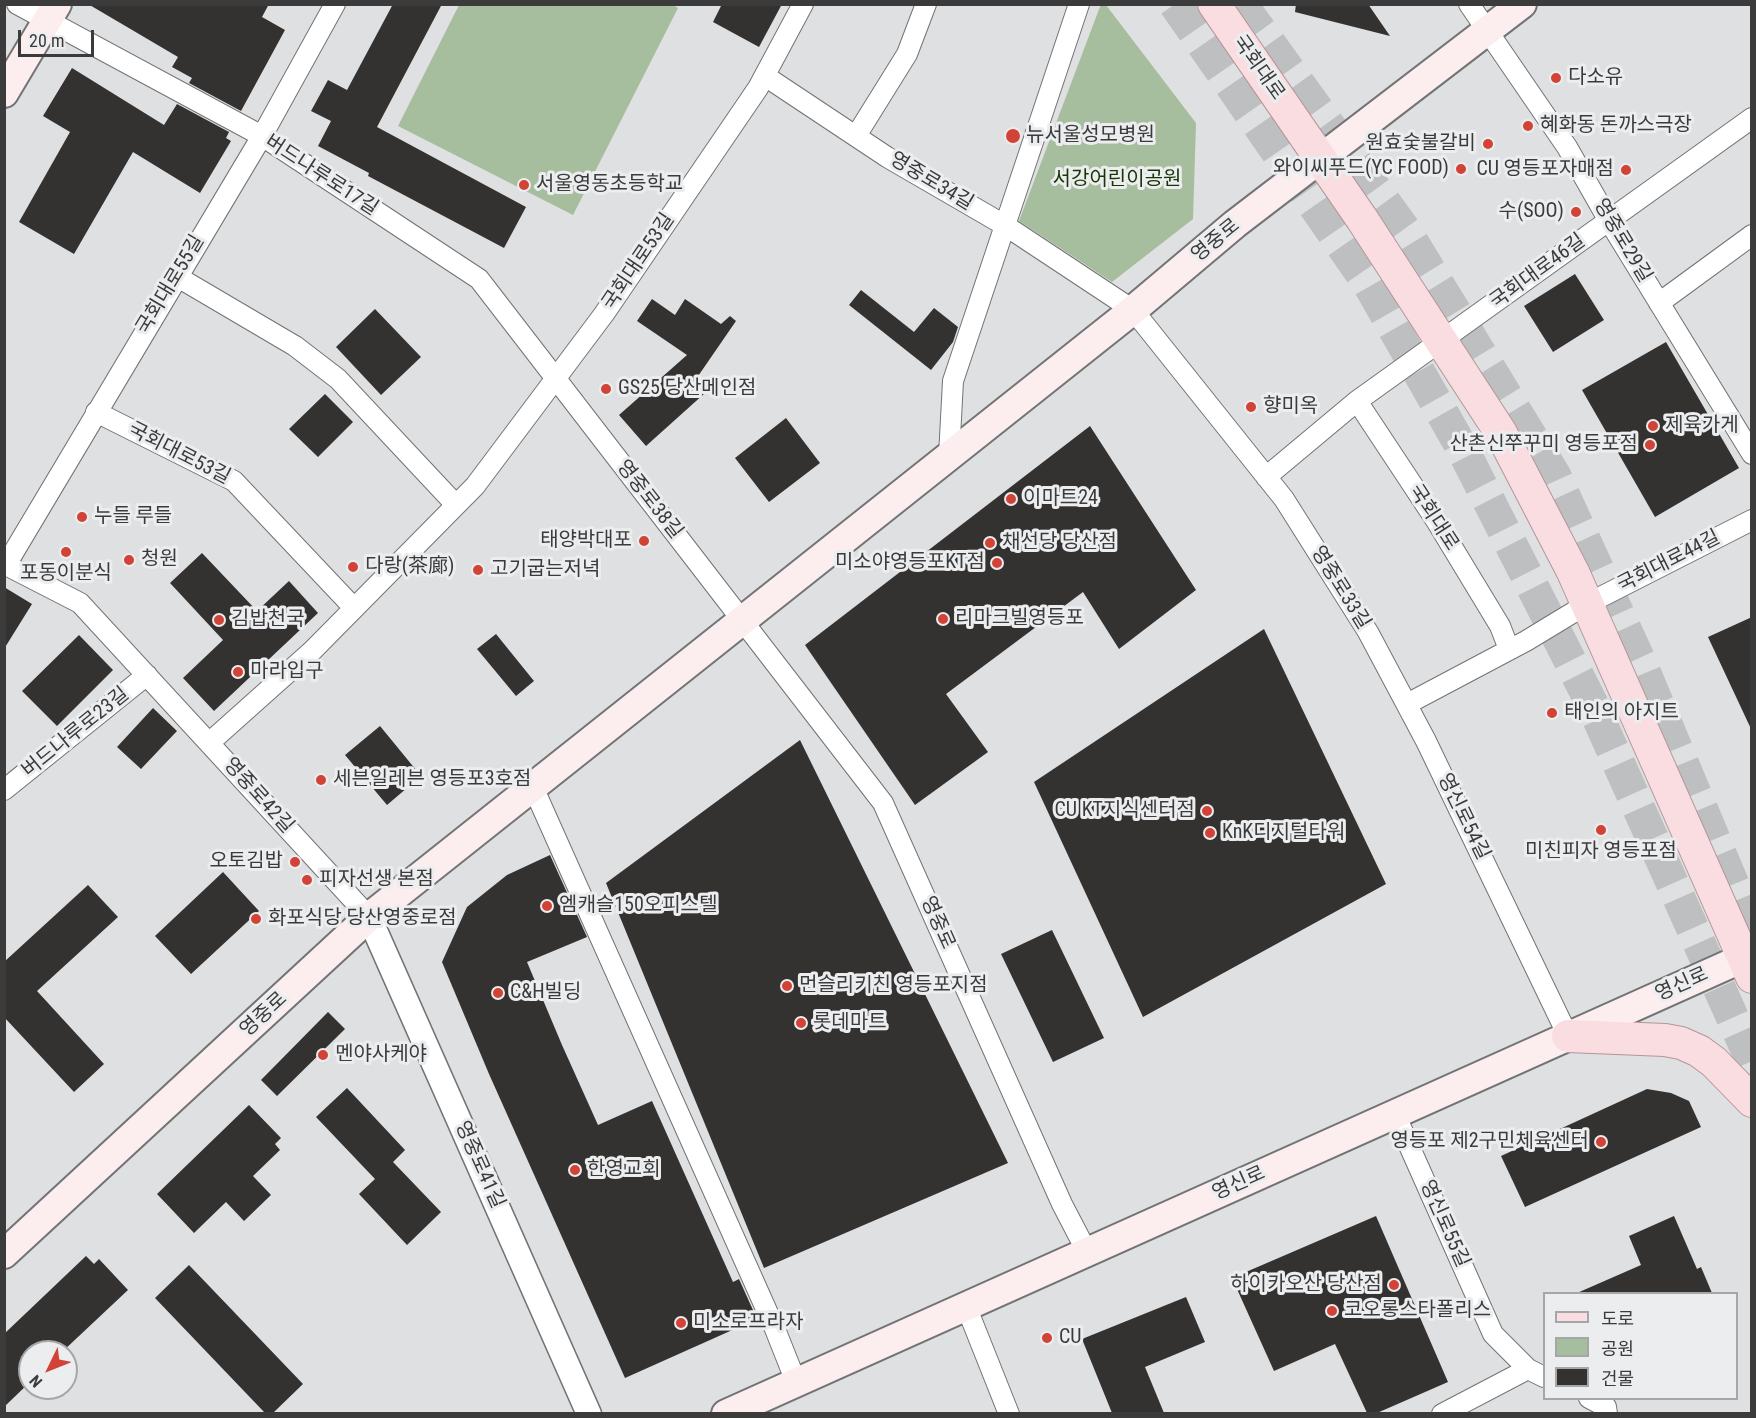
<!DOCTYPE html>
<meta charset="utf-8">
<style>
body{margin:0}
#map{position:relative;width:1756px;height:1418px;overflow:hidden;background:#dfe0e2;font-family:"Roboto Condensed","Noto Sans KR",sans-serif}
canvas{display:block}
.frame{position:absolute;inset:0;border:6px solid #3b3b3c;pointer-events:none}
.legend{position:absolute;left:1543px;top:1292px;width:195px;height:108px;box-sizing:border-box;background:#ecedef;border:2px solid #a5a6a7;margin:0;padding:8px 10px;list-style:none;font-size:18px;color:#3b3b3c}
.legend li{display:flex;align-items:center;gap:12px;height:30px}
.legend b{width:30px;border:2px solid #a5a6a7}
.north{position:absolute;left:18px;top:1340px;width:60px;height:60px;box-sizing:border-box;background:#ecedef;border:2px solid #a5a6a7;border-radius:50%;rotate:227deg;font-size:16px;font-weight:700;line-height:24px;text-align:center;color:#3b3b3c}
.north::after{content:'';display:block;margin:auto;width:21px;height:27px;background:#d14336;clip-path:polygon(50% 0,100% 100%,50% 72%,0 100%)}
.scale{position:absolute;left:18px;top:30px;width:76px;height:27px;box-sizing:border-box;border:3px solid #3b3b3c;border-top:0;padding-left:8px;font-size:18px;line-height:21px;white-space:nowrap;color:#3b3b3c;-webkit-text-stroke:4px #ecedef;paint-order:stroke}
</style>
<div id="map">
<canvas width="1756" height="1418"></canvas>
<div class="frame"></div>
<ul class="legend">
<li><b style="height:8px;background:#f9dde0"></b>도로</li>
<li><b style="height:16px;background:#a7be9e"></b>공원</li>
<li><b style="height:16px;background:#343131"></b>건물</li>
</ul>
<div class="north">N</div>
<div class="scale">20 m</div>
</div>
<script>
const ctx = document.querySelector('canvas').getContext('2d');
ctx.lineJoin = 'round';
function fillPath(path, color) { ctx.fillStyle = color; ctx.fill(path, 'evenodd'); }
const toPath = rows => new Path2D(rows.map(r => 'M' + r).join(''));
function stroke(path, color, width, dash) { ctx.strokeStyle = color; ctx.lineWidth = width; ctx.lineCap = dash ? 'butt' : 'round'; ctx.setLineDash(dash || []); ctx.stroke(path); }
function label(font, color, halo, rows, align = 'center') {
  ctx.font = font + ' "Roboto Condensed","Noto Sans KR",sans-serif'; ctx.lineWidth = 6; ctx.setLineDash([]); ctx.textBaseline = 'middle'; ctx.strokeStyle = halo; ctx.fillStyle = color; for (const [text, x, y, turn = 0] of rows) {
    ctx.save(); ctx.translate(x, y); ctx.rotate((+turn || 0) * Math.PI / 180); ctx.textAlign = isNaN(turn) ? turn : align; if (halo) ctx.strokeText(text, 0, 0); ctx.fillText(text, 0, 0); ctx.restore();
  }
}
const green = toPath([
 [671,4,678,8,573,215,398,126,459,5],
 [1101,4,1106,5,1196,123,1193,219,1112,282,1019,221]
]);
const building = toPath([
 [88,4,269,4,262,17,285,30,241,111,189,83,192,78,172,67,178,57],
 [393,4,442,4,377,127,526,207,504,248,368,176,369,173,318,146,331,121,311,111,328,80,347,90],
 [722,4,782,4,759,47,713,22],
 [1296,4,1368,4,1390,36,1295,12],
 [72,68,164,125,177,104,229,132,226,138,231,141,200,193,133,152,74,254,19,222,70,132,43,116],
 [1575,274,1604,320,1553,352,1524,306],
 [861,290,914,332,934,308,958,327,953,342,931,370,849,305],
 [652,299,675,315,685,299,721,324,730,316,736,321,694,382,705,393,646,446,619,415,687,355,637,321],
 [375,309,421,357,381,395,336,347],
 [1666,342,1739,468,1655,517,1582,390],
 [325,394,353,422,318,457,289,429],
 [786,418,820,463,769,502,735,458],
 [1090,426,1196,590,1119,649,1083,592,946,694,988,752,915,805,805,645],
 [202,553,257,611,289,581,318,613,214,711,183,678,223,640,170,583],
 [4,587,32,604,4,649],
 [1752,617,1752,731,1708,637],
 [1264,629,1386,884,1143,1017,1034,782],
 [496,634,534,681,516,696,477,649],
 [79,635,113,670,57,726,22,691],
 [153,708,177,731,141,769,117,747],
 [380,726,421,776,387,805,345,755],
 [800,740,1008,1163,764,1268,606,883],
 [550,855,587,937,527,962,562,1045,598,1125,652,1101,733,1282,739,1279,757,1319,625,1378,489,1074,442,962,467,907,507,875],
 [223,872,259,911,191,974,155,936],
 [88,885,118,917,37,991,104,1064,74,1092,4,1017,4,962],
 [1052,930,1104,1038,1053,1062,1001,954],
 [328,1012,345,1029,277,1096,261,1080],
 [347,1088,405,1150,393,1162,441,1212,407,1245,359,1194,375,1179,316,1117],
 [1647,1089,1671,1093,1689,1101,1701,1127,1525,1207,1501,1156],
 [249,1105,281,1138,275,1144,280,1150,253,1176,271,1195,244,1221,226,1202,194,1233,157,1194],
 [1376,1216,1448,1382,1377,1413,1367,1413,1335,1344,1274,1371,1232,1278],
 [1674,1216,1697,1269,1701,1267,1712,1293,1577,1293,1641,1265,1629,1236],
 [86,1256,94,1264,99,1259,128,1290,62,1352,30,1352,30,1382,4,1407,4,1334],
 [189,1265,303,1384,273,1413,265,1413,155,1298],
 [1186,1297,1205,1342,1145,1367,1164,1413,1112,1413,1082,1339]
]);
const trunkTunnel = toPath([
 [1175,4,1370,286,1462,448,1592,704,1752,1061],
 [1241,4,1406,232,1555,476,1641,664,1752,930]
]);
const minor = toPath([
 [17,4,262,136,479,279,883,803,1062,1204,1087,1252],
 [1469,4,1567,147,1609,221,1752,454],
 [765,76,887,157,1006,226,1133,310,1284,499,1368,632,1426,741,1568,1036],
 [856,136,907,54,926,4],
 [176,276,295,346,338,379,456,505],
 [1659,303,1752,235],
 [1357,401,1437,522,1500,626,1509,649],
 [96,412,234,481,354,608],
 [949,456,953,381,1079,4],
 [1266,477,1357,401,1752,118],
 [4,564,80,603,369,917],
 [6,565,262,136,335,4],
 [1407,704,1526,641,1587,604,1752,520],
 [209,743,312,651,475,486,604,314,758,88,803,4],
 [533,787,775,1329,796,1382],
 [4,790,147,675],
 [1395,1114,1493,1334,1528,1369,1544,1377],
 [966,1306,1009,1414],
 [1589,1398,1606,1407,1607,1414],
 [1442,1414,1528,1369]
]);
const tertiary = toPath([
 [369,917,589,1414]
]);
const secondary = toPath([
 [4,93,57,4],
 [4,1254,369,917,1133,310,1235,224,1522,4],
 [726,1414,1752,954]
]);
const primary = toPath([
 [1214,4,1362,219,1501,433,1573,572,1752,977],
 [1568,1036,1665,1040,1681,1043,1699,1051,1714,1062,1752,1101]
]);
const markers = [
 [1556,78,6,"#d14336"],
 [1528,126,6,"#d14336"],
 [1013,136,8,"#d14336"],
 [1488,144,6,"#d14336"],
 [1461,169,6,"#d14336"],
 [1626,170,6,"#d14336"],
 [524,185,6,"#d14336"],
 [1576,212,6,"#d14336"],
 [606,389,6,"#d14336"],
 [1251,407,6,"#d14336"],
 [1653,426,6,"#d14336"],
 [1650,445,6,"#d14336"],
 [1011,499,6,"#d14336"],
 [82,517,6,"#d14336"],
 [644,541,6,"#d14336"],
 [990,543,6,"#d14336"],
 [66,552,6,"#d14336"],
 [129,560,6,"#d14336"],
 [997,563,6,"#d14336"],
 [353,567,6,"#d14336"],
 [478,570,6,"#d14336"],
 [943,619,6,"#d14336"],
 [219,620,6,"#d14336"],
 [238,672,6,"#d14336"],
 [1552,713,6,"#d14336"],
 [321,780,6,"#d14336"],
 [1207,811,6,"#d14336"],
 [1601,830,6,"#d14336"],
 [1210,833,6,"#d14336"],
 [295,862,6,"#d14336"],
 [307,880,6,"#d14336"],
 [547,906,6,"#d14336"],
 [256,919,6,"#d14336"],
 [787,986,6,"#d14336"],
 [498,993,6,"#d14336"],
 [801,1023,6,"#d14336"],
 [323,1055,6,"#d14336"],
 [1601,1142,6,"#d14336"],
 [575,1170,6,"#d14336"],
 [1394,1285,6,"#d14336"],
 [1332,1311,6,"#d14336"],
 [681,1323,6,"#d14336"],
 [1047,1338,6,"#d14336"]
];
const streetNames = [
 ["국회대로",1258,68,55],
 ["버드나루로17길",321,176,33],
 ["영중로34길",931,182,31],
 ["영중로",1216,241,-39],
 ["영중로29길",1622,241,59],
 ["국회대로53길",639,262,-56],
 ["국회대로46길",1538,272,-36],
 ["국회대로55길",171,285,-59],
 ["국회대로53길",179,454,27],
 ["영중로38길",649,500,52],
 ["국회대로",1433,518,57],
 ["국회대로44길",1669,562,-27],
 ["영중로33길",1340,588,58],
 ["버드나루로23길",76,733,-39],
 ["영중로42길",258,796,48],
 ["영신로54길",1463,817,64],
 ["영중로",937,923,66],
 ["영신로",1682,985,-24],
 ["영중로",264,1015,-43],
 ["영중로41길",479,1165,66],
 ["영신로",1239,1184,-24],
 ["영신로55길",1444,1224,66]
];
const poiNames = [
 ["다소유",1568,78],
 ["혜화동 돈까스극장",1540,126],
 ["뉴서울성모병원",1026,136],
 ["원효숯불갈비",1476,144,"right"],
 ["와이씨푸드(YC FOOD)",1449,169,"right"],
 ["CU 영등포자매점",1614,170,"right"],
 ["서울영동초등학교",536,185],
 ["수(SOO)",1564,212,"right"],
 ["GS25 당산메인점",618,389],
 ["향미옥",1263,407],
 ["제육가게",1665,426],
 ["산촌신쭈꾸미 영등포점",1638,445,"right"],
 ["이마트24",1023,499],
 ["누들 루들",94,517],
 ["태양박대포",632,541,"right"],
 ["채선당 당산점",1002,543],
 ["청원",141,560],
 ["미소야영등포KT점",985,563,"right"],
 ["다랑(茶廊)",365,567],
 ["고기굽는저녁",490,570],
 ["포동이분식",66,574,"center"],
 ["리마크빌영등포",955,619],
 ["김밥천국",231,620],
 ["마라입구",250,672],
 ["태인의 아지트",1564,713],
 ["세븐일레븐 영등포3호점",333,780],
 ["CU KT지식센터점",1195,811,"right"],
 ["KnK디지털타워",1222,833],
 ["미친피자 영등포점",1601,852,"center"],
 ["오토김밥",283,862,"right"],
 ["피자선생 본점",319,880],
 ["엠캐슬150오피스텔",559,906],
 ["화포식당 당산영중로점",268,919],
 ["먼슬리키친 영등포지점",799,986],
 ["C&H빌딩",510,993],
 ["롯데마트",813,1023],
 ["멘야사케야",335,1055],
 ["영등포 제2구민체육센터",1589,1142,"right"],
 ["한영교회",587,1170],
 ["하이카오산 당산점",1382,1285,"right"],
 ["코오롱스타폴리스",1344,1311],
 ["미소로프라자",693,1323],
 ["CU",1059,1338]
];
const parkNames = [
 ["서강어린이공원",1117,180]
];
fillPath(green, '#a7be9e');
fillPath(building, '#343131');
stroke(trunkTunnel, '#bebfc1', 33, [33, 16]);
stroke(minor, '#727375', 22);
stroke(tertiary, '#727375', 27);
stroke(secondary, '#727375', 32);
stroke(primary, '#b49599', 34);
stroke(minor, '#fff', 20);
stroke(tertiary, '#fff', 24);
stroke(secondary, '#fceeef', 28);
stroke(primary, '#f9dde0', 32);
for (const [x, y, r, color] of markers) { const dot = new Path2D(); dot.arc(x, y, r, 0, 2 * Math.PI); ctx.fillStyle = color; ctx.fill(dot); stroke(dot, '#ecedef', 2); }
label('20px', '#3b3b3c', '#ecedef', streetNames);
label('20px', '#3b3b3c', '#ecedef', poiNames, 'left');
label('20px', '#173604', '#ecedef', parkNames);
</script>
